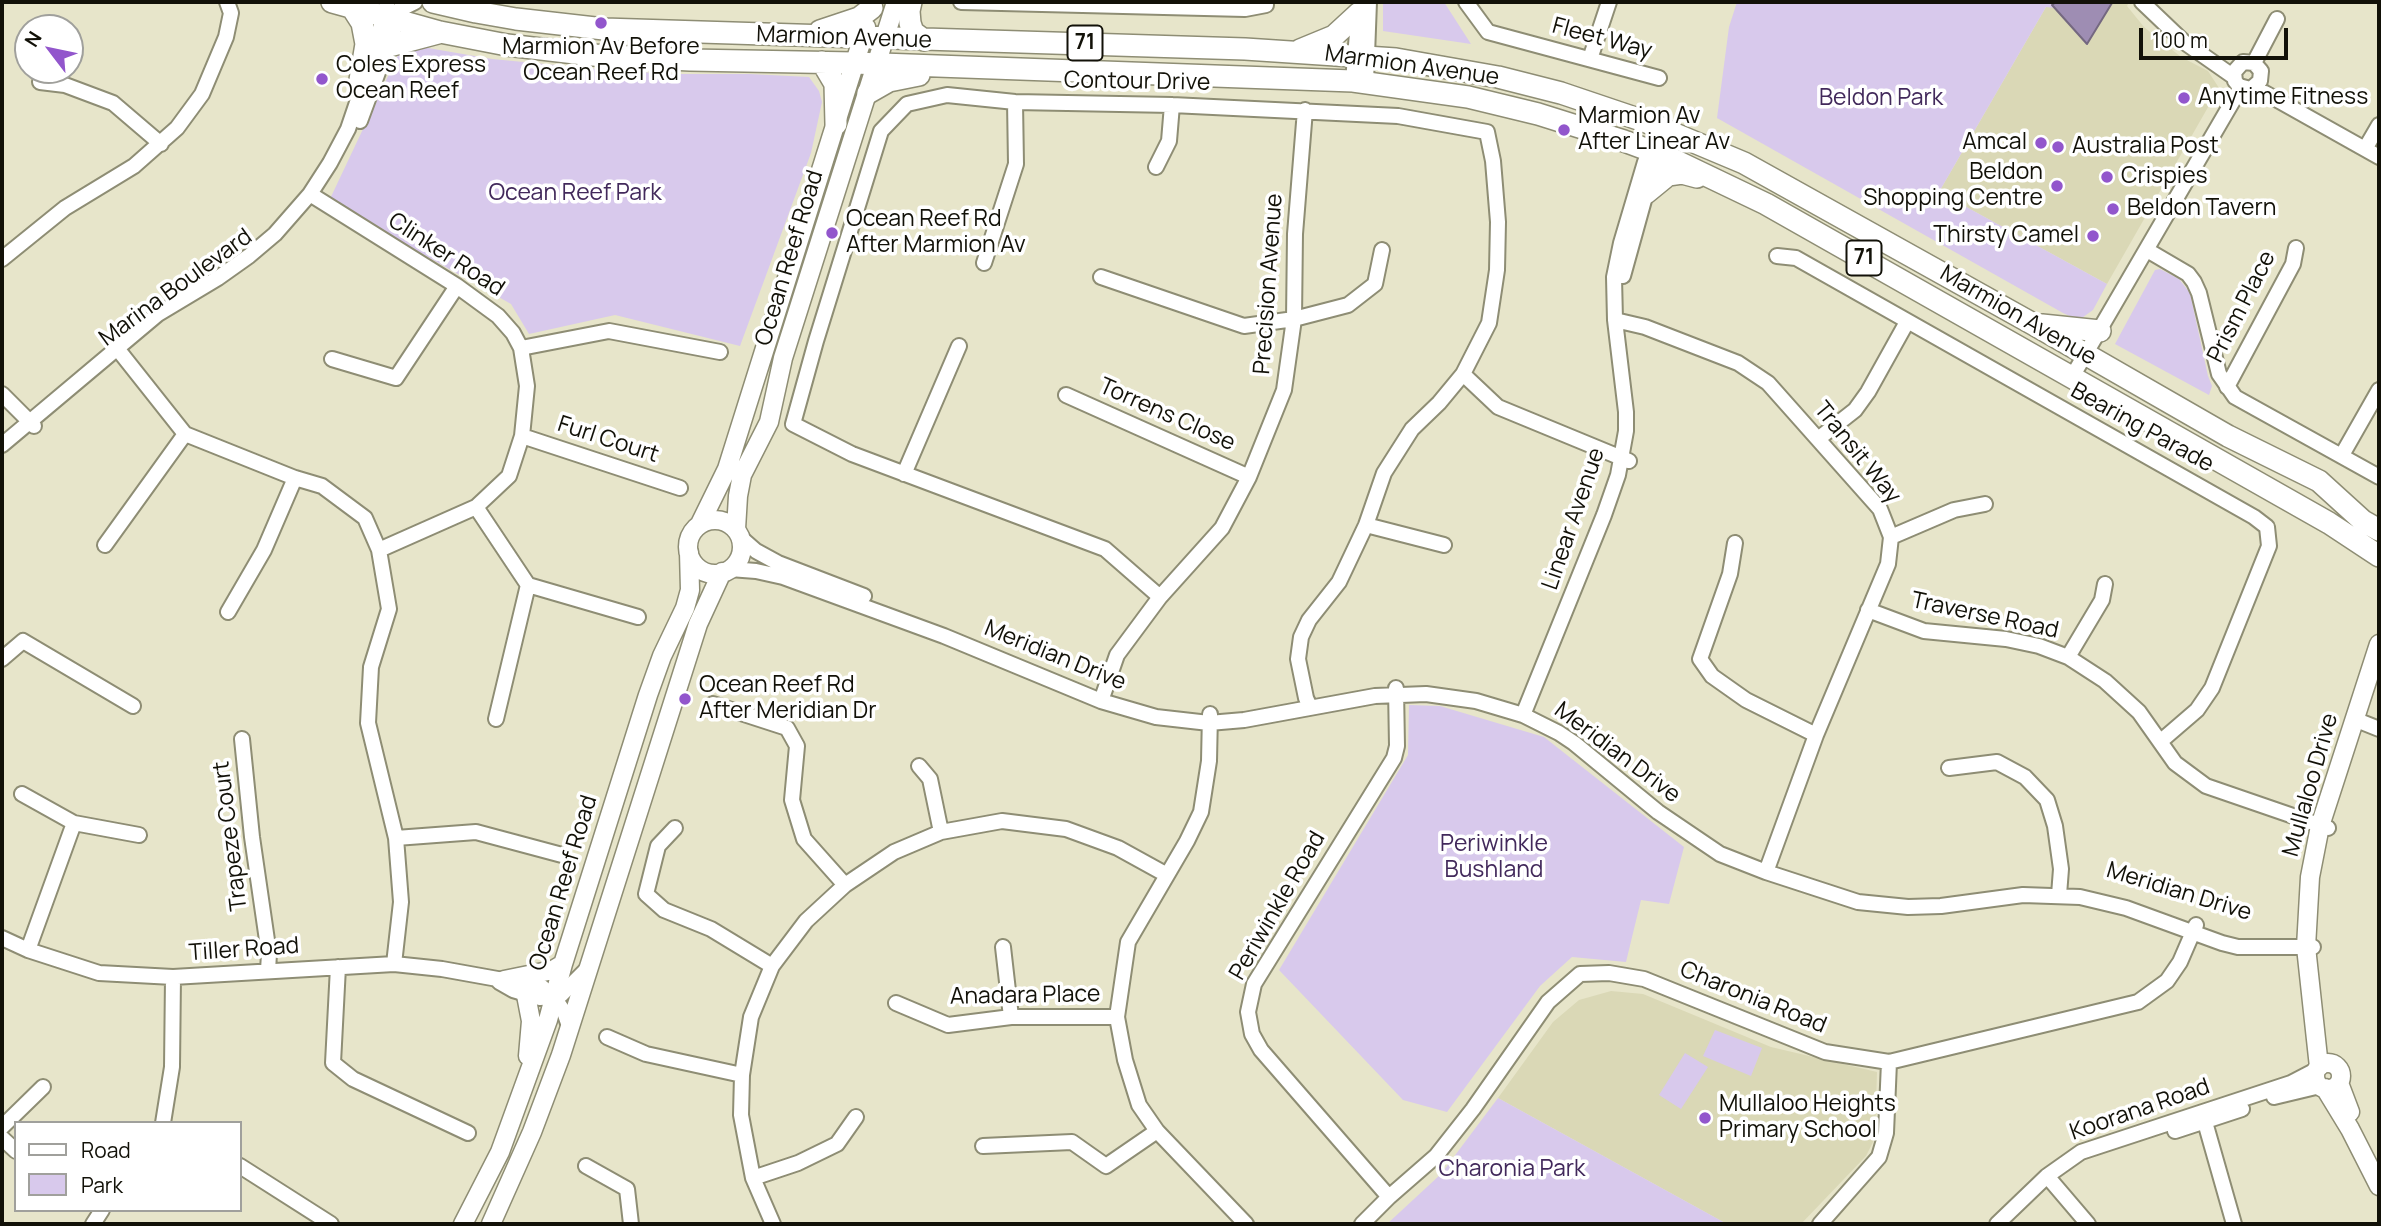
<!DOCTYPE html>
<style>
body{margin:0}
#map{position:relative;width:2381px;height:1226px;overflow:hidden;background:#e7e5ca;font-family:Manrope,sans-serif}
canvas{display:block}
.frame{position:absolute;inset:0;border:4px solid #121108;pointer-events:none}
.legend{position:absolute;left:14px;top:1121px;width:228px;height:91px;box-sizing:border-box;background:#fff;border:2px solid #a0a09c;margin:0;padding:9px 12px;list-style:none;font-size:21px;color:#121108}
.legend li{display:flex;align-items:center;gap:14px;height:35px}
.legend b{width:35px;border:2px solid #a0a09c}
.north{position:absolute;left:14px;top:14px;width:70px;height:70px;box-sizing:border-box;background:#fff;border:2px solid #a0a09c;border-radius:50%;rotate:302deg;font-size:19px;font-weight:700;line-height:28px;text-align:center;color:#121108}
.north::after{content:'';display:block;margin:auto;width:24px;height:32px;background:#9256cc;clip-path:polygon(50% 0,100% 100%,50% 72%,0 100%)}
.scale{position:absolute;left:2139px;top:28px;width:149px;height:32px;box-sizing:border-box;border:4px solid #121108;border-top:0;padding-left:9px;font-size:21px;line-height:24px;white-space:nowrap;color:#121108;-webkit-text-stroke:5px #fff;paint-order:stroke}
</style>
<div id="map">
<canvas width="2381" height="1226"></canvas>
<div class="frame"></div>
<ul class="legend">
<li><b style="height:9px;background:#fff"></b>Road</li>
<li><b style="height:19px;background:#d8c9ec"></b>Park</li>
</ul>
<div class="north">N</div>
<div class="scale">100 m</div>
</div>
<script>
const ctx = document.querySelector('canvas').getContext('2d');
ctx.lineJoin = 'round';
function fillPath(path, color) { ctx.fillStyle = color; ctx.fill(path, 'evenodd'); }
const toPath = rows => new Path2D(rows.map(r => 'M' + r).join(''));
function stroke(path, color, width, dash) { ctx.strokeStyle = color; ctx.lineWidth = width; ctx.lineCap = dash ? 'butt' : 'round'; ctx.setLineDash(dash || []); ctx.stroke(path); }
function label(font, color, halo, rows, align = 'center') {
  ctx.font = font + ' Manrope,sans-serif'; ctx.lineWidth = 7; ctx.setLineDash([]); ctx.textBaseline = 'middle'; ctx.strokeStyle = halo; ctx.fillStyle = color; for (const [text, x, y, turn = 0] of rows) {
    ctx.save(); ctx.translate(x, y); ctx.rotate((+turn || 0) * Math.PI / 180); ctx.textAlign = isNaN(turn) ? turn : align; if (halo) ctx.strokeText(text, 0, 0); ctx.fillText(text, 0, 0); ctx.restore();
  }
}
const built = toPath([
 [2054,2,2129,2,2127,6,2144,27,2181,57,2208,71,2219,88,2107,284,1939,192,2046,7],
 [1611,991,1643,994,1771,1047,1877,1072,1875,1138,1866,1156,1801,1224,1727,1224,1498,1098,1553,1022,1579,1000]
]);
const green = toPath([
 [1383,2,1444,2,1471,44,1383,31],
 [1737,2,2063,2,2055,8,2046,7,1939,192,2107,284,2093,310,2079,320,2063,313,1717,118,1729,27],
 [413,48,428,48,492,59,608,70,670,74,749,74,809,77,819,91,822,102,811,153,740,346,615,315,529,334,511,304,329,201,398,55],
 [2160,269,2179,279,2190,293,2208,376,2212,386,2209,395,2115,344,2155,270],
 [1409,705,1440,706,1544,737,1684,847,1669,904,1641,900,1626,962,1572,957,1540,986,1447,1112,1403,1100,1279,970,1408,755],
 [1715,1030,1762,1048,1751,1076,1703,1056],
 [1685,1053,1708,1067,1681,1109,1659,1095],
 [1498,1098,1727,1224,1387,1224,1441,1174]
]);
const water = toPath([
 [2056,2,2111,2,2112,3,2087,44,2052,5,2056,2]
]);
const minor = toPath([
 [961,2,1245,9,1266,5],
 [1466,2,1488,32,1659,78],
 [2142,2,2184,42,2234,77],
 [1590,59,1609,2],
 [370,60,381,25,395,12,415,2],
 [2254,63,2277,19],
 [1353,81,1359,9],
 [40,82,65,85,113,103,161,144],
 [1366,82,1369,2],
 [2252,88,2260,81,2261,71,2254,63,2243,62,2234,72,2235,81,2239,86,2265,93,2379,157],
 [360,121,394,29,386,2],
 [2365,149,2379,125],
 [1156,167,1169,141,1172,105],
 [310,194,457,286,498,316,513,333,521,348,527,386,522,436,509,476,476,507,379,550],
 [2147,250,2188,274,2194,282,2199,293,2219,374,2235,397,2379,477],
 [1777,256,1796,258,2254,517,2267,527,2269,546,2212,688,2197,710,2161,741],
 [2,259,65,208,134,166,177,128,202,94,226,37,231,13,227,2],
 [984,263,1016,164,1015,102],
 [1623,276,1646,193,1672,132],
 [1101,277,1244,326,1294,319,1348,305,1375,284,1382,250],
 [1615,320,1645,327,1738,363,1768,383,1880,509,1891,537,1888,564,1816,735,1766,872],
 [116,347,185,434,295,478,322,486,365,518,379,550,389,609,371,667,368,723,396,838,401,902,394,964],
 [521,348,609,331,720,352],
 [332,359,396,378,457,286],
 [1463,374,1498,407,1629,461],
 [2072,377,2241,87],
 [2227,387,2293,264,2296,248],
 [2,394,34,426],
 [1066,395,1249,477],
 [522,436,680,488],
 [1818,439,1855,410,1868,392,1907,322],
 [2,445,158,314,218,278,249,256,275,234,310,194,330,163,348,129,364,82],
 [2342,455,2379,390],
 [904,474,959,346],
 [476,507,528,585,496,719],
 [1366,525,1444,545],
 [740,537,756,551,778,563,864,596],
 [1891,537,1954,510,1985,504],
 [1735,543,1730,574,1700,659,1712,676,1746,700,1816,735],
 [105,545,185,434],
 [730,569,756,571,783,577,944,636,1101,701,1156,717,1209,723,1244,720,1375,696,1426,694,1476,701,1523,715,1559,733,1574,743,1658,812,1720,854,1766,872,1858,902,1908,907,1941,906,2023,895,2080,897,2126,908,2222,943,2238,947,2313,947],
 [528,585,638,617],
 [1160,597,1105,549,852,454,793,424,816,341,881,131,907,104,947,95,1015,102,1172,105,1398,116,1487,132,1493,161,1498,222,1497,270,1489,323,1463,374,1439,403,1412,429,1384,473,1366,525,1339,582,1309,620,1301,637,1298,659,1306,698,1310,707],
 [1868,610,1924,631,2006,639,2039,646,2068,657,2105,681,2139,712,2175,763,2206,786,2328,828],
 [228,612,264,550,295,478],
 [2068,657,2102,600,2105,584],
 [2,659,23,641,133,706],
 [1101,701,1117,655,1160,597,1222,528,1249,477,1284,390,1294,319,1295,234,1305,110],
 [713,704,787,728,797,746,792,800,804,839,845,885],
 [1210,714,1209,761,1201,812,1187,841,1128,942,1117,1017,1125,1060,1139,1105,1157,1131,1246,1224],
 [1523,715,1604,515,1618,475,1626,431,1626,412,1615,320,1614,277,1621,243,1645,162,1659,127],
 [2354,719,2379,729],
 [242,739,252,837,269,954,268,970],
 [919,766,930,779,941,832],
 [1949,768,1997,762,2025,777,2047,800,2055,826,2061,869,2059,895],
 [22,794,74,823,139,835],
 [675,828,658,846,646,894,664,910,711,929,772,966],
 [396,838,476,832,562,855],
 [2,938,28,950,99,973,173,977,394,964,442,969,542,987,554,997,564,1012,569,1026],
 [1003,947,1011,1017],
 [28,950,74,823],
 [338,967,333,1063,353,1079,468,1133],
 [499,982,513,990,540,998,554,997,561,995,587,969],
 [896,1003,948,1025,1011,1017,1117,1017],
 [607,1037,646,1054,742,1075],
 [2274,1097,2320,1086],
 [2203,1115,2234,1224],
 [163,1123,172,1067,173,977],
 [2,1127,43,1087],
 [2175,1131,2242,1109],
 [2,1138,16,1151],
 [983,1146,1072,1142,1106,1166,1157,1131],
 [240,1166,331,1224],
 [586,1166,627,1189,631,1224],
 [2047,1176,2088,1224],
 [753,1178,798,1163,837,1144,856,1117],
 [1389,1197,1261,1050,1252,1034,1248,1012,1254,984,1394,758,1397,746,1396,688],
 [93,1224,102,1210],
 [773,1224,753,1178,741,1115,742,1075,751,1017,772,966,806,921,845,885,894,852,941,832,1002,821,1066,829,1118,848,1167,875],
 [1362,1224,1389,1197,1436,1156,1473,1109,1548,1002,1580,974,1609,973,1644,979,1825,1052,1889,1062,2138,1002,2167,981,2180,962,2196,925],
 [1820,1224,1879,1157,1886,1133,1889,1062],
 [1997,1224,2047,1176,2081,1152,2291,1083,2316,1070]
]);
const major = toPath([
 '688 547a27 27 0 1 1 54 0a27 27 0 1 1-54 0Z',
 [700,524,727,469,866,27],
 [736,529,738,496,742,475,769,422,783,358,896,2],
 [504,980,553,970,563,964],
 [526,995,531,1021,528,1056],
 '2315 1076a13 13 0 1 1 26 0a13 13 0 1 1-26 0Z',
 [2319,1067,2306,947,2310,877,2320,826,2379,644],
 [2339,1083,2350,1112],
 [2325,1088,2350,1129,2379,1186],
 [463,1224,500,1152,548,1020,563,964,648,695,662,656,685,608,690,590,689,552],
 [491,1224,532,1132,561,1055,698,624,722,572]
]);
const highway = toPath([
 [332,2,440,32,507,45,592,55,690,60,854,63,1353,81,1468,97,1538,114,1624,141,1670,158,1766,204,2329,523,2379,556],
 [433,2,476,12,516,19,604,29,1245,49,1396,59,1498,77,1561,93,1644,121,1744,163,2033,324,2228,436,2319,481,2363,521,2379,530],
 [911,2,909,11,910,23,913,32,924,40],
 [353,9,362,23,366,44,359,86,361,91],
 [820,31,859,18,872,8],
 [389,46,438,33],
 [1300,50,1334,36,1359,13],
 [822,62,835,84,836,124],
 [868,93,889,81,919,75],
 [1646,193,1668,175,1682,173,1697,177],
 [2042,325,2100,331]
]);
const markers = [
 [601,23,7,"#9256cc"],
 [322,79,7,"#9256cc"],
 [2184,98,7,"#9256cc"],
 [1564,130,7,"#9256cc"],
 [2041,143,7,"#9256cc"],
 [2058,147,7,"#9256cc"],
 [2107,177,7,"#9256cc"],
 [2057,186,7,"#9256cc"],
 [2113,209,7,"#9256cc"],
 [832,233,7,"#9256cc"],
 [2093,236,7,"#9256cc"],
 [685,699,7,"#9256cc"],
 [1705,1118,7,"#9256cc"]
];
const shields = [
 [1085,43,35],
 [1864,258,35]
];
const shieldNames = [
 ["71",1085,43],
 ["71",1864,258]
];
const streetNames = [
 ["Marmion Avenue",844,38,2],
 ["Fleet Way",1602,39,15],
 ["Marmion Avenue",1412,66,8],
 ["Contour Drive",1137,82,1],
 ["Clinker Road",446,255,33],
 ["Ocean Reef Road",790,258,-73],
 ["Precision Avenue",1269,284,-86],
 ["Marina Boulevard",176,288,-36],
 ["Prism Place",2242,307,-63],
 ["Marmion Avenue",2018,316,30],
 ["Torrens Close",1167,415,24],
 ["Bearing Parade",2142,428,29],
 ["Furl Court",608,440,18],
 ["Transit Way",1857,453,51],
 ["Linear Avenue",1574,519,-71],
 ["Traverse Road",1985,616,12],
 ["Meridian Drive",1055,656,22],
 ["Meridian Drive",1617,753,37],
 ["Mullaloo Drive",2311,785,-74],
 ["Trapeze Court",231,836,-97],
 ["Ocean Reef Road",564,883,-73],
 ["Meridian Drive",2179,892,17],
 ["Periwinkle Road",1278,906,-60],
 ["Tiller Road",244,950,-4],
 ["Anadara Place",1025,996,-1],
 ["Charonia Road",1753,998,22],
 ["Koorana Road",2140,1110,-19]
];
const poiNames = [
 ["Marmion Av Before",601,48,"center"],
 ["Ocean Reef Rd",601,74,"center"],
 ["Coles Express",336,66],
 ["Ocean Reef",336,92],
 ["Anytime Fitness",2198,98],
 ["Marmion Av",1578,117],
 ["After Linear Av",1578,143],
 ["Amcal",2027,143,"right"],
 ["Australia Post",2072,147],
 ["Beldon",2043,173,"right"],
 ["Shopping Centre",2043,199,"right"],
 ["Crispies",2121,177],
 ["Beldon Tavern",2127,209],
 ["Ocean Reef Rd",846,220],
 ["After Marmion Av",846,246],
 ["Thirsty Camel",2079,236,"right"],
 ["Ocean Reef Rd",699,686],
 ["After Meridian Dr",699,712],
 ["Mullaloo Heights",1719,1105],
 ["Primary School",1719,1131]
];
const parkNames = [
 ["Beldon Park",1881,99],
 ["Ocean Reef Park",575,194],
 ["Periwinkle",1494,845],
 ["Bushland",1494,871],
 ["Charonia Park",1512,1170]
];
fillPath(built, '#dad8b6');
fillPath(green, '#d8c9ec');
fillPath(water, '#9e8db3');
stroke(water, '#746880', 2);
stroke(minor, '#8e8d74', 18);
stroke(major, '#8e8d74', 21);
stroke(highway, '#8e8d74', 24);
stroke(minor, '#fff', 14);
stroke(major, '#fff', 18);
stroke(highway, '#fff', 21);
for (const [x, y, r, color] of markers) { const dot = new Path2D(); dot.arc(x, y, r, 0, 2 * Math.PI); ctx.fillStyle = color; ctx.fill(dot); stroke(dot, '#fff', 2.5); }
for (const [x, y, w] of shields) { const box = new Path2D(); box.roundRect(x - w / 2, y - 17.5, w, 35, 5); ctx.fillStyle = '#fff'; ctx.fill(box); stroke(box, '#121108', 2); }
label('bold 21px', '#121108', null, shieldNames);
label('23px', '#121108', '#fff', streetNames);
label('23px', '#121108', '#fff', poiNames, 'left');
label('23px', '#42295b', '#fff', parkNames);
</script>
